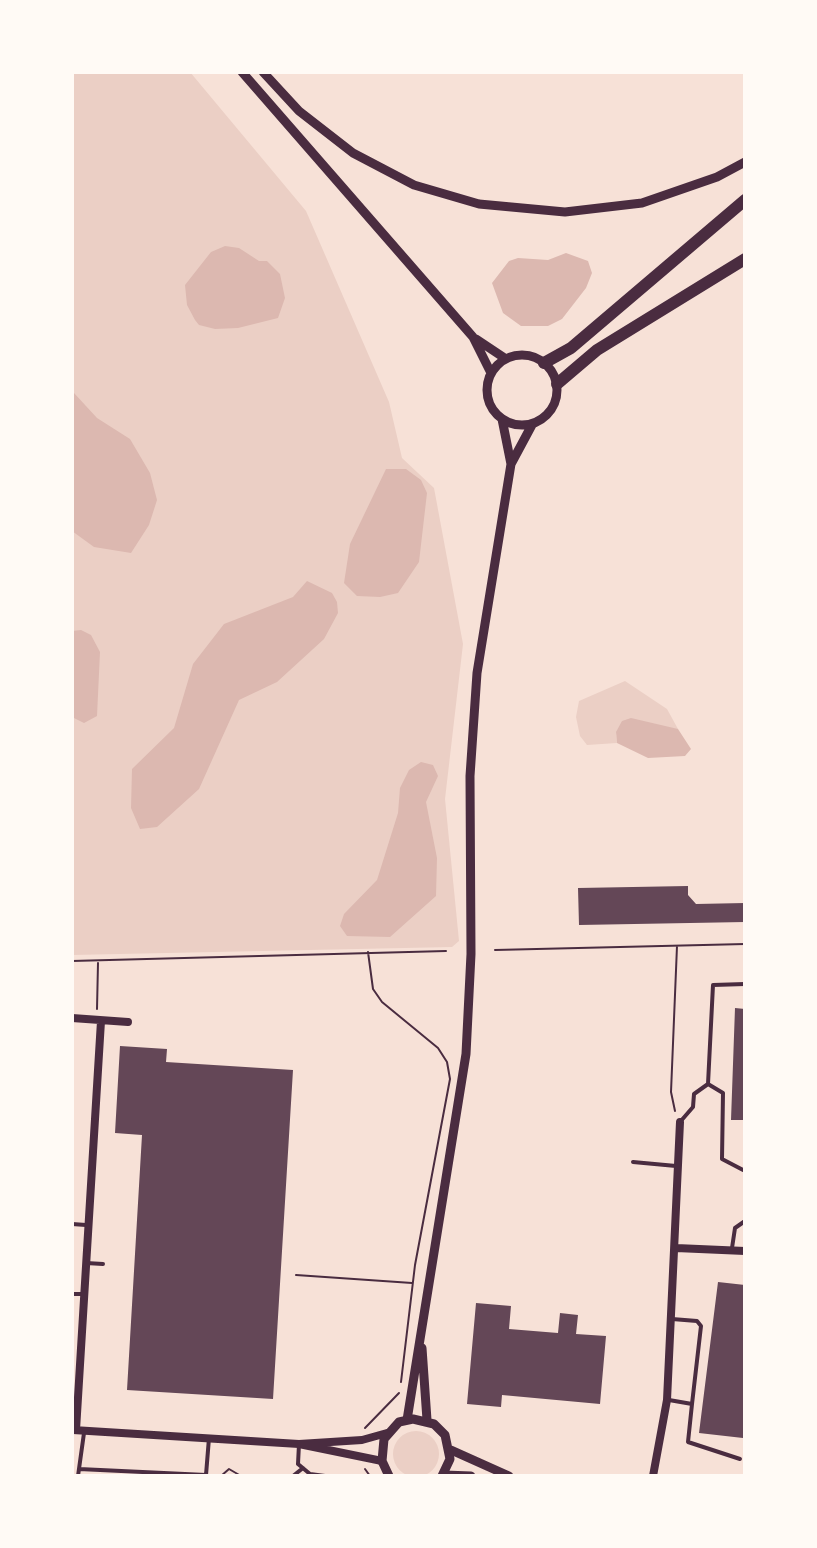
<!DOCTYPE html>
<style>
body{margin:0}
#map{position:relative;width:817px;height:1548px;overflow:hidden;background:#f7e1d7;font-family:"Varela Round",sans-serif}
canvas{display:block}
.frame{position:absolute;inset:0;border:74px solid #fffaf5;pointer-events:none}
</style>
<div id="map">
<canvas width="817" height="1548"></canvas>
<div class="frame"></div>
</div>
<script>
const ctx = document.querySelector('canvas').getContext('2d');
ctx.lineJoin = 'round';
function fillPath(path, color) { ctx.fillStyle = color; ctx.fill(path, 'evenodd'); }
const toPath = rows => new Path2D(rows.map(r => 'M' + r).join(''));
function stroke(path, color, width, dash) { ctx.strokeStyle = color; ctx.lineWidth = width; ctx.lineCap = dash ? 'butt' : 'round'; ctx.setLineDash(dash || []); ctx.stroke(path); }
const green = toPath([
 [72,72,190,72,306,211,389,402,402,458,434,488,463,644,445,799,459,941,452,947,72,955],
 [625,681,667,709,678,729,616,732,617,743,587,745,580,736,576,717,579,701],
 '393 1454a23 23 0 1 1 46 0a23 23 0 1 1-46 0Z'
]);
const water = toPath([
 [225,246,239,248,259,261,267,261,280,274,285,298,278,318,238,328,215,329,199,325,195,320,187,305,185,285,211,252],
 [566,253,588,261,592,273,586,288,562,319,548,326,521,326,503,313,492,283,509,261,518,258,548,260],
 [74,393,97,418,130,439,150,473,157,500,149,525,131,553,94,547,72,531],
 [386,469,406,469,421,480,427,493,419,562,398,593,380,597,357,596,344,583,350,544],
 [307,581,332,593,337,602,338,613,324,639,277,682,239,700,199,789,157,827,140,829,131,808,132,769,174,728,193,664,224,624,293,597],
 [81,630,91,635,100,652,97,716,84,723,72,717,72,631],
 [631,718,678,729,691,749,685,756,648,758,617,743,616,732,622,721],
 [421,762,433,765,438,776,426,802,437,858,436,896,390,937,347,936,340,926,344,914,377,880,398,813,400,788,409,770]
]);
const building = toPath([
 [688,886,688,895,696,904,745,903,745,922,579,925,578,888],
 [735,1008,745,1009,745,1120,731,1120],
 [120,1046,167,1049,166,1062,293,1070,273,1399,127,1390,142,1135,115,1133],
 [718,1282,745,1285,743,1438,699,1433],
 [476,1303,511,1306,509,1329,558,1333,560,1313,578,1315,576,1334,606,1336,600,1404,502,1395,501,1407,467,1404]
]);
const path = toPath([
 [495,950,745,944],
 [368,952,373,989,382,1002,438,1048,447,1062,450,1079,415,1265,401,1382],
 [72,961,446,951],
 [97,1009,98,963],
 [675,1111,671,1092,677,946],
 [296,1275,412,1283],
 [365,1428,399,1393],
 [365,1469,370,1476],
 [221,1476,229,1469,241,1476]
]);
const service = toPath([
 [708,1084,723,1093,722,1159,745,1171],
 [680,1122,693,1107,694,1094,708,1084,713,985,745,984],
 [633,1162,676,1166],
 [72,1224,86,1225],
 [732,1248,735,1228,745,1221],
 [86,1263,103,1264],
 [72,1294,82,1294],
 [669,1400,692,1404,701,1326,697,1321,672,1319],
 [692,1404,688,1442,740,1459],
 [299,1444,298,1464,310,1474,325,1476],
 [79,1469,206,1475,209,1438],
 [78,1476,84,1433],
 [293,1476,303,1468]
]);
const minor = toPath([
 [72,1018,128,1022],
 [676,1248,745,1251],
 [73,1430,299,1444,382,1461],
 [76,1430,101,1021],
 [299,1444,362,1440,387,1433],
 [653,1476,667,1400,680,1122]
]);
const tertiary = toPath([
 [242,72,473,337,491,373],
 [263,72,299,111,353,153,414,185,479,204,565,212,642,203,717,177,745,162],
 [476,339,506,359],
 '487 390a35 35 0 1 1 70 0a35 35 0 1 1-70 0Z',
 [502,419,511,464],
 [422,1348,427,1420],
 [407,1420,466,1054,471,954,470,776,477,673,511,464,533,423],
 [451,1450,509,1476],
 [444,1475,471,1476],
 [389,1476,382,1461,384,1439,399,1422,413,1419,434,1424,445,1435,450,1459,442,1476]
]);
const trunk = toPath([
 [544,363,571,348,745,200],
 [557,384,597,350,745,259]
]);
fillPath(green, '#ebcfc5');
fillPath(water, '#dcb8b0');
fillPath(building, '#644757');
stroke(path, '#4a2c40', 2);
stroke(service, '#4a2c40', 4);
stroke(minor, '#4a2c40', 8);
stroke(tertiary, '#4a2c40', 9);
stroke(trunk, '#4a2c40', 12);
</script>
